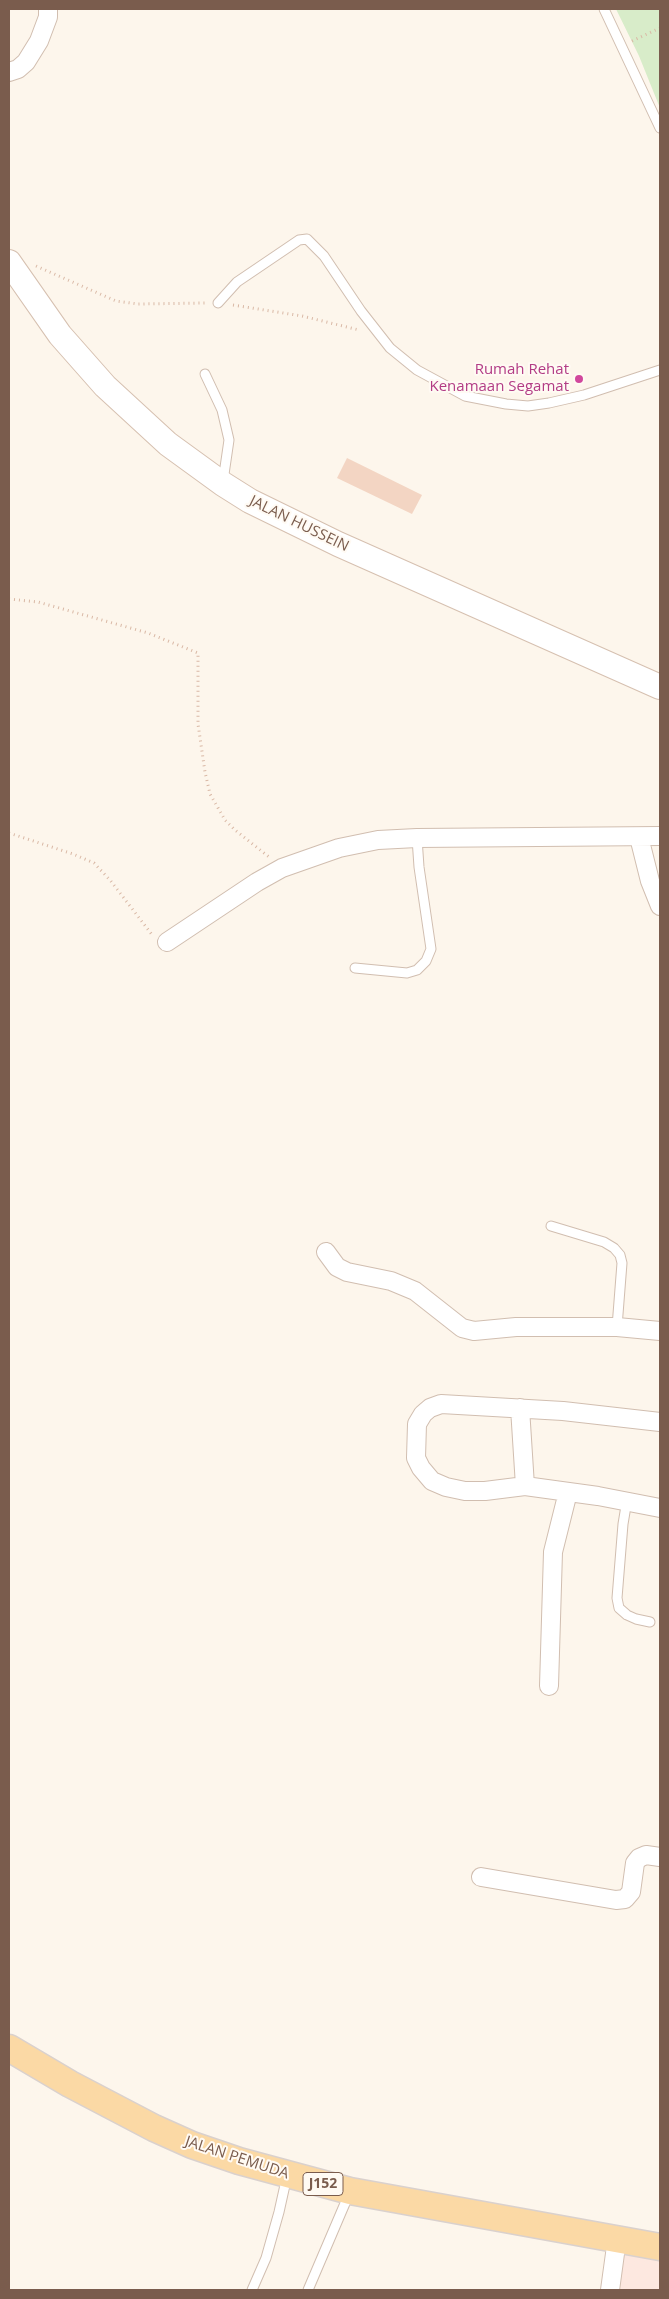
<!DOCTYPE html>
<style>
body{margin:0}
#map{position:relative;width:669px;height:2299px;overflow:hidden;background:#fdf6ec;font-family:"Open Sans",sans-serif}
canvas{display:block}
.frame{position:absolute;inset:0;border:10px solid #7a5c4d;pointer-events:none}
</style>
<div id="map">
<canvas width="669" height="2299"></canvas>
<div class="frame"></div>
</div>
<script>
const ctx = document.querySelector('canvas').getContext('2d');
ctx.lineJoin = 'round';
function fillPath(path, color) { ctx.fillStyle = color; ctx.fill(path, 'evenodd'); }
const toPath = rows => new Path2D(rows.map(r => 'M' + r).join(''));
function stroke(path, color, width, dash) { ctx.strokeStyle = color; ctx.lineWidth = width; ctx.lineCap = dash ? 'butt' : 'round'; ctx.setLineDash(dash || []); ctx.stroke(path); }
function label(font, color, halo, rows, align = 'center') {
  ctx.font = font + ' "Open Sans",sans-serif'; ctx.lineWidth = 4; ctx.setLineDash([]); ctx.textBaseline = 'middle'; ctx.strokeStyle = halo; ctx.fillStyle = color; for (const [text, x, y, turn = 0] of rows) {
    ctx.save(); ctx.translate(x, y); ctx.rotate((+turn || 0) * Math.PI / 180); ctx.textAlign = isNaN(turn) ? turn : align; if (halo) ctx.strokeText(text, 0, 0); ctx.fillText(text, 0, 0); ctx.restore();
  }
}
const commercial = toPath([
 [610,2244,660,2256,660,2290,604,2290]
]);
const green = toPath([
 [616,9,660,9,660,108,639,56]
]);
const building = toPath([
 [347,458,422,495,412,514,337,478]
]);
const path = toPath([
 [632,41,660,28],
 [36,266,116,301,138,304,207,303],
 [233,305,302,316,359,330],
 [9,599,38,602,148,633,198,653,198,724,205,772,210,794,225,820,235,830,269,857],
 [9,833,73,854,94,863,110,880,153,936]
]);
const service = toPath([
 [604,9,660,128],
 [218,303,237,282,299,240,307,239,324,256,361,311,390,348,417,370,465,396,506,404,528,406,549,403,584,395,660,370],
 [205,374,222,410,229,440,223,481],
 [355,968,407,973,417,970,426,961,431,949,419,867,417,838],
 [551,1226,604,1242,614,1248,620,1255,622,1263,617,1327],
 [627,1500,623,1524,617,1598,619,1608,627,1615,636,1619,650,1622],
 [252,2290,266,2258,279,2212,287,2176],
 [308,2290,349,2194]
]);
const minor = toPath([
 [9,72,18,69,26,62,39,41,48,17,48,9],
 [639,837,650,881,660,906],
 [167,942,257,882,282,868,339,848,378,840,417,838,660,836],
 [326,1252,337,1267,347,1272,391,1281,415,1291,462,1328,474,1331,516,1327,617,1327,660,1331],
 [520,1408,525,1486],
 [660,1422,563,1411,441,1404,430,1408,423,1414,417,1424,416,1458,421,1468,432,1481,446,1487,465,1491,485,1491,525,1486,598,1496,660,1508],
 [549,1686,553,1552,568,1492],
 [481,1877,616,1900,625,1899,631,1892,635,1863,639,1858,646,1855,660,1857],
 [610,2290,617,2239]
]);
const secondary = toPath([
 [9,262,60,335,105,386,168,444,223,484,250,501,338,544,660,687]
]);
const primary = toPath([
 [9,2048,70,2084,154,2128,192,2145,239,2161,350,2191,660,2247]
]);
const markers = [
 [579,379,5,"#d1479c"]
];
const shields = [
 [323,2184,40]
];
const shieldNames = [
 ["J152",323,2184]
];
const hotelNames = [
 ["Rumah Rehat",569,370],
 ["Kenamaan Segamat",569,387]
];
const streetNames = [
 ["JALAN HUSSEIN",299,524,26],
 ["JALAN PEMUDA",237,2158,18]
];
fillPath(commercial, '#fde8e0');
fillPath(green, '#d8ecc9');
fillPath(building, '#f3d5c3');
stroke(service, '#d1beb0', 11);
stroke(minor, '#d1beb0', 20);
stroke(secondary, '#d6c0b0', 26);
stroke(primary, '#dad1cd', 29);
stroke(path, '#d9b8a5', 3, [1, 4]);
stroke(service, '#fff', 9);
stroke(minor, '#fff', 18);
stroke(secondary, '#fff', 24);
stroke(primary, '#fbd9a5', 26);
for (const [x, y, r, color] of markers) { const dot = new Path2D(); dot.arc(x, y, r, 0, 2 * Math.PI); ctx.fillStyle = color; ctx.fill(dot); stroke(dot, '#fffaf3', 2); }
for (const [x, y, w] of shields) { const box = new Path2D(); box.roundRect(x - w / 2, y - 11.5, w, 23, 4); ctx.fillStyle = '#fffaf3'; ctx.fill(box); stroke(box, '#7a5c4d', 1); }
label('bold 14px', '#7a5c4d', null, shieldNames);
label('15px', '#b23c85', '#fffaf3', hotelNames, 'right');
label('15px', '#7a5c4d', '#fffaf3', streetNames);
</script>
